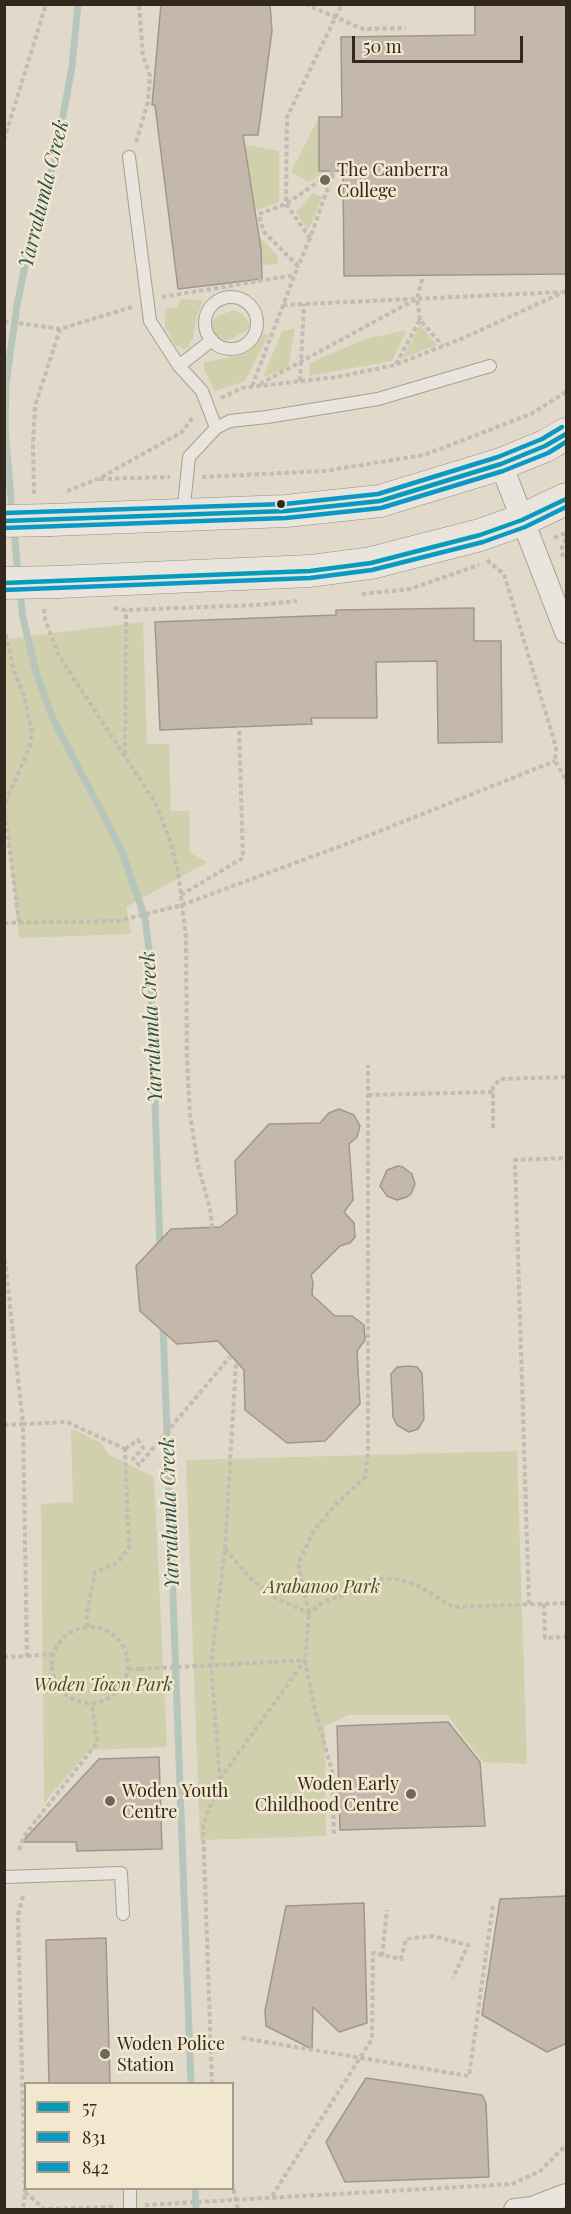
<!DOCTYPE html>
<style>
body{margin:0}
#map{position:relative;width:571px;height:2214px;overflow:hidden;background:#e1daca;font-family:"Playfair Display",serif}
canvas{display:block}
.frame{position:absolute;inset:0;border:6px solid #33281d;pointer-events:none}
.legend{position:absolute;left:24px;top:2082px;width:210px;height:108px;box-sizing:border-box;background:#f2e8d0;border:2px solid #a69b88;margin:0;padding:8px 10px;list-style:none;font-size:18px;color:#33281d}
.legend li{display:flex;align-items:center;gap:12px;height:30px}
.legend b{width:30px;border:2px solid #a69b88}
.scale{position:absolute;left:352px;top:36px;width:171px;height:27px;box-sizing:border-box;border:3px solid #33281d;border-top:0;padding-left:8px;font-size:18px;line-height:21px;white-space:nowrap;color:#33281d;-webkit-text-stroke:4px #f2e8d0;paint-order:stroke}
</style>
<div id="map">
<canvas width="571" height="2214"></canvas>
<div class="frame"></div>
<ul class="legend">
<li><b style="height:8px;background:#059cbc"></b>57</li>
<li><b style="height:8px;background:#0a99c5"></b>831</li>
<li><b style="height:8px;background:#0a99c5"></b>842</li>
</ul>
<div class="scale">50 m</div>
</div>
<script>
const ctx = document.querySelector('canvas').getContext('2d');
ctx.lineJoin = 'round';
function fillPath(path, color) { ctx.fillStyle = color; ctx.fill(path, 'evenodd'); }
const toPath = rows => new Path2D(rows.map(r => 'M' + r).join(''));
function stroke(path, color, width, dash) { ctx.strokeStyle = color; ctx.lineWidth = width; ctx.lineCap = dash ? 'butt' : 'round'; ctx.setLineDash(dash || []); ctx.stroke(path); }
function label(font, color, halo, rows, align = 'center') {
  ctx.font = font + ' "Playfair Display",serif'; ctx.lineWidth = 5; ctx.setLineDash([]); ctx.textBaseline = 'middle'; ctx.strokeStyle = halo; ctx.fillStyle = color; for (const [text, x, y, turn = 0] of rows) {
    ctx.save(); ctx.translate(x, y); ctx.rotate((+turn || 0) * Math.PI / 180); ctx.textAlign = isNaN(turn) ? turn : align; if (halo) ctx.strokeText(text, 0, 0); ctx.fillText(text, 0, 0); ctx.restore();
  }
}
const green = toPath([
 [319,117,319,171,326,171,309,182,291,172],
 [247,145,279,151,279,202,255,211,245,148],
 [313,193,322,197,310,227,307,229,296,212],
 [261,238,278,256,277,264,261,265,255,243],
 [181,299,203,300,196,319,193,338,188,347,184,349,175,345,165,327,165,309,177,307],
 [234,310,242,314,250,325,247,331,223,342,217,339,211,328,212,322,217,316],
 [420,325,437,345,403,358],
 [295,328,288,368,263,377,282,331],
 [407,330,392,361,309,376,310,363,365,339],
 [265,333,268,336,245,381,215,391,204,369,204,362,243,355,254,347],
 [143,622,147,744,169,744,171,811,189,811,190,853,208,862,126,907,131,934,19,938,4,800,5,639],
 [71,1429,100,1442,109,1455,154,1477,167,1747,89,1750,44,1803,41,1504,73,1502],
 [517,1451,527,1764,483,1762,447,1715,348,1715,325,1726,326,1836,200,1840,186,1460]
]);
const stream = toPath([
 [12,512,5,428,6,383,17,305,30,242,56,155,72,67,78,4],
 [14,529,18,574],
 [20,591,23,618,36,672,53,719,121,849,145,918,150,959,160,1248],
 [163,1325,191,2084],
 [195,2188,196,2210]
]);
const building = toPath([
 [161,4,270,4,272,31,258,135,243,135,261,249,262,279,178,289,155,105,152,105,161,4],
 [567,4,567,274,344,276,343,171,319,171,319,117,342,117,341,37,475,35,475,5,567,4],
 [474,608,474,641,501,641,502,742,438,743,437,661,376,662,377,718,311,718,312,724,160,730,155,622,336,615,336,610,474,608],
 [339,1109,354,1115,360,1126,357,1137,349,1144,353,1200,344,1212,354,1223,355,1237,350,1243,340,1246,311,1275,313,1283,312,1295,335,1316,352,1316,364,1325,365,1340,357,1351,360,1404,325,1441,287,1443,245,1410,244,1370,218,1341,177,1344,140,1311,136,1266,171,1229,220,1227,237,1214,235,1161,269,1124,320,1123,329,1113,339,1109],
 [398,1166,403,1167,412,1174,415,1184,411,1194,407,1197,397,1200,387,1196,380,1186,387,1170,398,1166],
 [409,1366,417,1367,422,1373,424,1419,418,1429,409,1432,397,1425,393,1417,391,1374,397,1367,409,1366],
 [448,1722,480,1762,485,1826,340,1830,337,1726,448,1722],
 [159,1757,162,1849,77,1851,76,1842,22,1842,99,1759,159,1757],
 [567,1896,567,2043,547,2052,482,2015,500,1899,567,1896],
 [364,1903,367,2023,339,2032,313,2007,312,2049,266,2026,265,2011,286,1906,364,1903],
 [106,1938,110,2084,49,2084,46,1940,106,1938],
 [366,2078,482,2095,486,2103,489,2177,345,2182,326,2142,366,2078]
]);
const path = toPath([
 [305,4,363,29,406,28],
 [4,140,46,4],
 [136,142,148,102,150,76,143,56,139,4],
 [310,238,298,266,263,231,259,214,286,204,334,171,310,238,286,204,287,117,342,4],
 [162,297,295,275],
 [283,305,561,292],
 [420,320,417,299,423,276],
 [4,321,60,329,132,307],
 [396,364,420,320,443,346],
 [300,381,304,304],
 [260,384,416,299],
 [252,386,298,266],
 [221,398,242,388,337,377,395,365,463,338,566,291],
 [202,477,324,471,424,455,531,414,566,392],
 [100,479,170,477],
 [67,491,98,479,182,432,193,417],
 [34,494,33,444,35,406,60,329],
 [554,538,566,533],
 [563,557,561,550,566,538],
 [487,560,504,574,556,747,555,761,566,780],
 [362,594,410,589,479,565],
 [114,608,126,610,257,605,297,601],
 [44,609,45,619,59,656,155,802,169,837,178,871,186,938,187,1061,190,1115,198,1165,211,1213,212,1230],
 [4,627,14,671,24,696,32,732,29,749,4,806],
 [125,754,126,610],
 [4,806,19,922],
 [181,895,243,858,239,727],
 [4,923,118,921,182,905,365,837,555,761],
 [368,1095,493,1092],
 [493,1128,493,1087,500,1079,566,1077],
 [4,1252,23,1424,67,1422,125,1449],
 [4,1425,23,1424,27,1656,4,1657],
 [125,1449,138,1440,143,1448,133,1459,139,1465,230,1357],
 [225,1549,250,1578,277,1599,309,1613,323,1602,350,1593,372,1579,397,1579,421,1587,453,1607,566,1603],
 [529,1604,515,1160,566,1158],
 [544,1604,545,1638,566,1637],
 [88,1627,87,1614,95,1572,117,1563,129,1548,125,1449],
 '52 1665a38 38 0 1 1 76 0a38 38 0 1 1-76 0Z',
 [27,1656,53,1654],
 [274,1662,305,1660],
 [128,1669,140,1669],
 [220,1779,305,1660],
 [334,1834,332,1771,315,1710,305,1660,309,1613,298,1564,313,1532,336,1504,365,1477,368,1453,368,1065],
 [19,1850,24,1836,97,1743,92,1703],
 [23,1896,18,1915,25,2192,23,2210],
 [382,1956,387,1910],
 [242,2038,469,2076,493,1904],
 [212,2084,203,1826,220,1780,211,1664,225,1549,236,1363],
 [232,2182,238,2210],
 [25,2192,44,2209,114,2207],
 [272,2196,372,2039,373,1953,401,1959,406,1939,433,1936,468,1945,453,1978],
 [145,2205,512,2184,540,2171,566,2145]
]);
const service = toPath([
 [129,157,150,321,179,366,202,391,216,428],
 '205 323a26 26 0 1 1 52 0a26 26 0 1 1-52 0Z',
 [179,366,212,340],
 [183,515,189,457,216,428,230,421,267,417,378,399,490,366],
 [4,1877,121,1873,123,1914],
 [130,2189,130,2210]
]);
const minor = toPath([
 [501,464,566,632],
 [515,2210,532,2208,566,2195]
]);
const secondary = toPath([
 [51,520,286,511,380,501,501,464,545,446,566,434],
 [58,582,310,571,371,563,480,535,522,520,566,499]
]);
const pathBridge = toPath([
 [140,1669,274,1662]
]);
const secondaryBridge = toPath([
 [4,521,51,520],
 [4,583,58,582]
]);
const bus1 = toPath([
 [4,521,286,511,380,501,501,464,545,446,566,434],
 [4,583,310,571,371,563,480,535,522,520,566,499]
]);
const bus2 = toPath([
 [4,528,286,518,381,508,503,471,548,453,566,442],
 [4,590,310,578,372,570,483,542,525,527,566,507]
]);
const bus3 = toPath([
 [4,513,285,504,378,494,498,457,542,439,562,427]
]);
const markers = [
 [325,180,6,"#70665a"],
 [281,504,5,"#33281d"],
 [411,1794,6,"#70665a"],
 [110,1801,6,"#70665a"],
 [105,2054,6,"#70665a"]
];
const poiNames = [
 ["The Canberra",337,170],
 ["College",337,191],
 ["Woden Early",399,1784,"right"],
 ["Childhood Centre",399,1805,"right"],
 ["Woden Youth",122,1791],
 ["Centre",122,1812],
 ["Woden Police",117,2044],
 ["Station",117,2065]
];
const parkNames = [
 ["Arabanoo Park",322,1587],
 ["Woden Town Park",103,1685]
];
const waterNames = [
 ["Yarralumla Creek",44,194,-76],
 ["Yarralumla Creek",152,1027,-93],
 ["Yarralumla Creek",170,1513,-92]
];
fillPath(green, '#d0d0ad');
stroke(stream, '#b6c6bb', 7);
fillPath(building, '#c4b8ac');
stroke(building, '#a1968a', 1.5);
stroke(service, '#a69f94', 14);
stroke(minor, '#a69f94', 24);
stroke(secondary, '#958e84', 33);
stroke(path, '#c2bcb3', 4, [4.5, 3]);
stroke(service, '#eae5dc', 12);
stroke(minor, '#eae5dc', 22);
stroke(secondary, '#eae5dc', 32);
stroke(secondaryBridge, '#958e84', 33, []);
stroke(pathBridge, '#c2bcb3', 4, [4.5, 3]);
stroke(secondaryBridge, '#eae5dc', 32);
stroke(bus1, '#059cbc', 4.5);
stroke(bus2, '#0a99c5', 4.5);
stroke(bus3, '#0a99c5', 4.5);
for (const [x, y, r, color] of markers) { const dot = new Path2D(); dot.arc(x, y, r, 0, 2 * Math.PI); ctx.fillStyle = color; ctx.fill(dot); stroke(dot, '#f2e8d0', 2); }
label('18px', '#33281d', '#f2e8d0', poiNames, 'left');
label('italic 18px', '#444e25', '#f2e8d0', parkNames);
label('italic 20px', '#2e524f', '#f2e8d0', waterNames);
</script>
